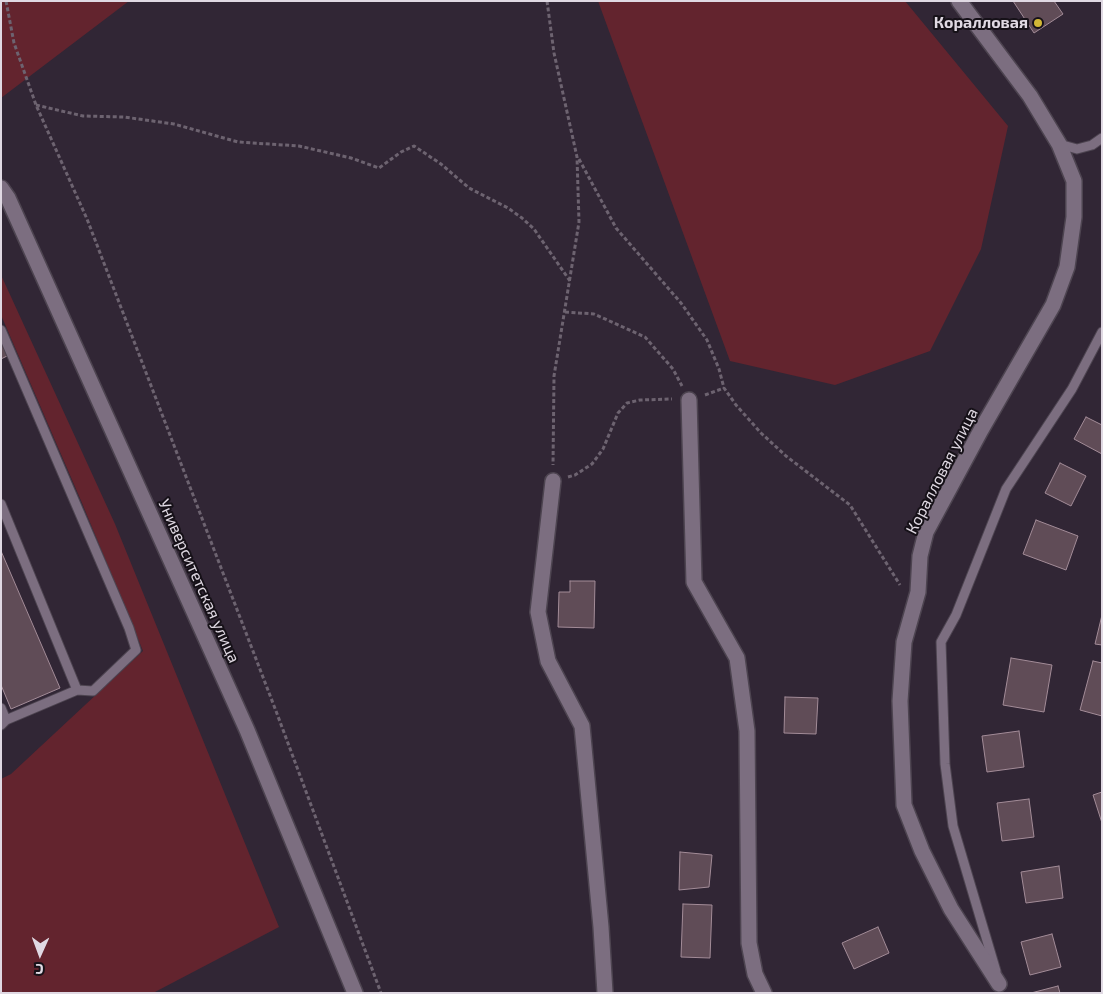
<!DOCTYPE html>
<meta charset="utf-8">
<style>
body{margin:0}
#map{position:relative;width:1103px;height:994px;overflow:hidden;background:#312635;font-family:"Exo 2",sans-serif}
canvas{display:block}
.frame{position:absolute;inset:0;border:2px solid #e0d9e3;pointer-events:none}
.north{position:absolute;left:15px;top:929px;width:50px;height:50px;-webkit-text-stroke:4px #161118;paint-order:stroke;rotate:182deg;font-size:14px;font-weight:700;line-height:20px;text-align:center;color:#e0d9e3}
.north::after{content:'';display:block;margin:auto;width:18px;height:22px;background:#e0d9e3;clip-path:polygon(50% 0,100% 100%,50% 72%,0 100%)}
</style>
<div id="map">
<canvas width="1103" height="994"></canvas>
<div class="frame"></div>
<div class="north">С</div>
</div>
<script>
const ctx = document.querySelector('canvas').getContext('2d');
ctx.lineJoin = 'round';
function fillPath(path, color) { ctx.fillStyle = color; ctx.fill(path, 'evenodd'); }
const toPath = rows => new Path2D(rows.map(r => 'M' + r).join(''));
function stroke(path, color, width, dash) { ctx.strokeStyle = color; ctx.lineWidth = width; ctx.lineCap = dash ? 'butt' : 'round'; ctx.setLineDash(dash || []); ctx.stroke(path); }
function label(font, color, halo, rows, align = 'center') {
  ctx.font = font + ' "Exo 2",sans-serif'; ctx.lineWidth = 4; ctx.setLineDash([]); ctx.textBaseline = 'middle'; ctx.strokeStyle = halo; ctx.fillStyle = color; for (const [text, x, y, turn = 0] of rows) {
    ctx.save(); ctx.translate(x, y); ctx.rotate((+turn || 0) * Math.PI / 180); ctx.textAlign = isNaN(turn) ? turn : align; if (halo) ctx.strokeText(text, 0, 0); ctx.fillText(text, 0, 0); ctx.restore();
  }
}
const green = toPath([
 [1,1,129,1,1,98],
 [598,1,905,1,1008,126,981,249,930,351,835,385,730,361],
 [1,275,115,524,279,927,153,993,1,993,1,779,11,774,143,651,82,503,1,315]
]);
const building = toPath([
 [1013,1,1054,1,1063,14,1034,33,1013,1],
 [1,336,11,354,1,359,1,336],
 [1086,417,1102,425,1102,454,1074,439,1086,417],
 [1060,463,1086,476,1071,506,1045,493,1060,463],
 [1036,520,1078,536,1066,570,1023,554,1036,520],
 [1,551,60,688,11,709,1,685,1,551],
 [570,581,595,581,594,628,558,627,559,592,570,592,570,581],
 [1102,615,1102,645,1095,644,1102,615],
 [1011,658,1052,665,1044,712,1003,705,1011,658],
 [1093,661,1102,663,1102,716,1080,710,1093,661],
 [785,697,818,698,816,734,784,733,785,697],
 [1019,731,1024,767,987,772,982,736,1019,731],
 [1102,792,1102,823,1093,795,1102,792],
 [1029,799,1034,837,1002,841,997,803,1029,799],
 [680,852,712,855,709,887,679,890,680,852],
 [1059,866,1063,898,1026,903,1021,872,1059,866],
 [683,904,712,905,710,958,681,957,683,904],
 [878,927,889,953,854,969,842,943,878,927],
 [1052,934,1061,967,1030,975,1021,942,1052,934],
 [1058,986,1060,993,1031,993,1058,986]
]);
const path = toPath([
 [6,1,14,43,36,105,87,219,276,711,381,993],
 [547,1,554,53,577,157,579,222,554,376,553,465],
 [36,105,83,116,124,117,174,124,238,142,299,146,351,158,379,168,401,152,414,146,441,164,469,188,508,208,522,218,534,229,570,281],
 [579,159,616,228,681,303,707,340,719,369,724,388,736,405,761,433,786,456,850,505,900,585],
 [565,312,594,314,645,337,673,369,682,386],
 [705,395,724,388],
 [568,477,575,475,592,464,603,449,618,413,627,403,640,400,672,399]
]);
const lane = toPath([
 [1059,144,1077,149,1092,145,1102,138],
 [1,330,129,628,136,650,93,691,77,690,6,720,1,725],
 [1,504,77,690],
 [1,708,6,720],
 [996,971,953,826,945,764,941,642,956,615,1006,489,1072,389,1102,332]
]);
const street = toPath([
 [959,1,1030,96,1059,144,1074,181,1074,217,1067,267,1053,305,981,430,926,532,920,556,918,592,904,642,900,701,904,805,922,851,951,909,999,984],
 [1,188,8,198,247,730,355,993],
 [689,400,694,582,737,658,747,731,749,943,755,974,764,993],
 [553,481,538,612,548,661,582,726,601,927,605,993]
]);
const markers = [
 [1038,23,5,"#d1b736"]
];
const poiNames = [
 ["Коралловая",1028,23]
];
const streetNames = [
 ["Коралловая улица",942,471,-63],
 ["Университетская улица",199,581,66]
];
fillPath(green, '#63242e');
fillPath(building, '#604c57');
stroke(building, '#a38c98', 1);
stroke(lane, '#4d4450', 11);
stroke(street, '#4d4450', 18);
stroke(path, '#6d6370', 3, [4, 2.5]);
stroke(lane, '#7c6e80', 9);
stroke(street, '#7c6e80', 15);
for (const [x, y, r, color] of markers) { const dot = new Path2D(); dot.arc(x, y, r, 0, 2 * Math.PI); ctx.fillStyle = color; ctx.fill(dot); stroke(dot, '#161118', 2); }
label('bold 16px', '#e0d9e3', '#161118', poiNames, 'right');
label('16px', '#e0d9e3', '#161118', streetNames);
</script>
